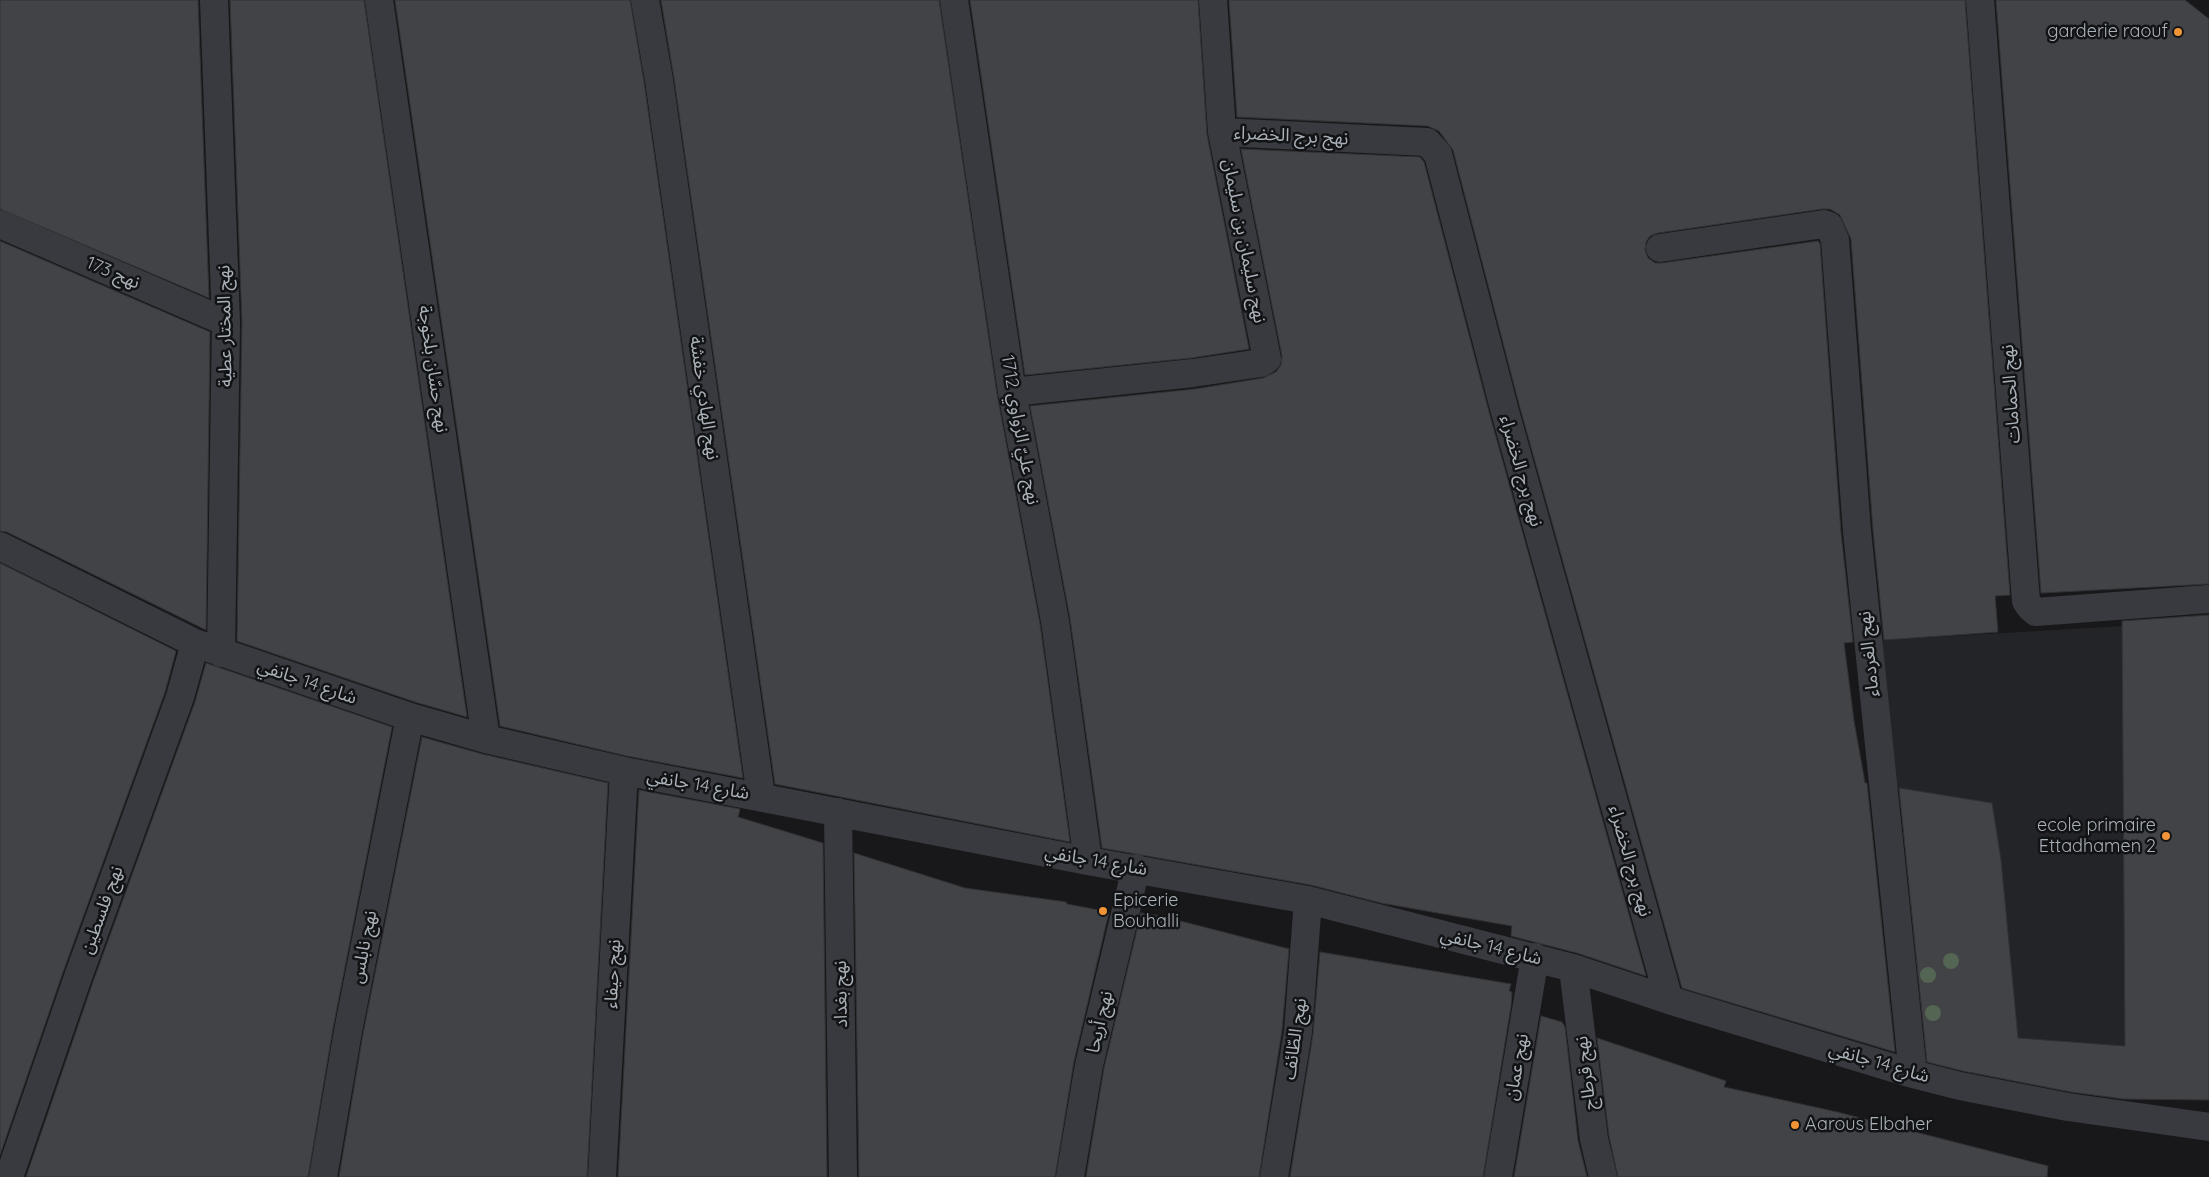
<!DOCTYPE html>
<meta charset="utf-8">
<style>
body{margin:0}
canvas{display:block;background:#18181a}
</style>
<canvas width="2209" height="1177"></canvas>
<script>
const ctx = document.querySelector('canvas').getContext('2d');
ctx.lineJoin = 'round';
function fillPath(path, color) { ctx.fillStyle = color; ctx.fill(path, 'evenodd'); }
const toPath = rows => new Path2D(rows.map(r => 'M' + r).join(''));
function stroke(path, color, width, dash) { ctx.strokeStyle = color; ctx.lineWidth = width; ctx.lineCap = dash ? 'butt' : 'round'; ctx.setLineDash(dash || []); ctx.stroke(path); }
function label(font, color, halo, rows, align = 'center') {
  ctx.font = font + ' Quicksand,"Noto Sans Arabic",sans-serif'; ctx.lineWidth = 5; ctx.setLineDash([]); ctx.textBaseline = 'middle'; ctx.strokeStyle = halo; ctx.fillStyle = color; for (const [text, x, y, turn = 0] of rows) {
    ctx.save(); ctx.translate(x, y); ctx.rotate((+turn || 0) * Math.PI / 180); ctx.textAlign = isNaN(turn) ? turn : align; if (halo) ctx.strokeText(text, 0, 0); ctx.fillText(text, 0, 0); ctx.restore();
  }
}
const built = toPath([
 [2122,626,2125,1046,2018,1038,2001,860,1992,803,1892,787,1872,641]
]);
const building = toPath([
 [0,0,198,0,209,298,0,209,0,0],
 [230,0,364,0,467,717,415,702,237,641,242,322,230,0],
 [395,0,630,0,644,82,743,778,627,756,500,726,395,0],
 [661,0,939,0,997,394,1040,624,1070,842,775,784,674,78,661,0],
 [970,0,1198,0,1207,135,1249,349,1191,358,1025,375,970,0],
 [1229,0,1965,0,2010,595,1995,596,1998,632,1884,640,1873,530,1851,239,1840,215,1830,209,1822,209,1658,233,1650,236,1646,242,1645,250,1648,258,1655,263,1662,263,1818,241,1820,244,1841,533,1853,642,1844,643,1854,721,1865,783,1867,783,1895,1052,1682,988,1519,404,1453,150,1439,131,1428,126,1237,117,1229,0],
 [1996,0,2185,0,2209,19,2209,584,2041,593,1996,0],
 [1241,149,1420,157,1424,162,1489,412,1646,976,1577,953,1511,936,1512,926,1381,903,1311,885,1102,848,1070,618,1030,406,1195,389,1263,378,1276,372,1281,365,1282,356,1241,149],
 [0,241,210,332,206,630,7,532,0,531,0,241],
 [0,563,176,651,165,692,63,972,0,1155,0,563],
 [2209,615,2209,1100,2124,1099,2071,1092,1963,1071,1927,1062,1899,788,1992,803,2001,860,2018,1038,2125,1046,2122,621,2209,615],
 [206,663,392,727,333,1028,308,1177,26,1177,93,982,195,702,206,663],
 [422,737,482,754,608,783,587,1177,339,1177,363,1034,422,737],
 [639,790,740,809,738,817,823,843,827,1177,618,1177,639,790],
 [854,853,965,888,1066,902,1067,904,1109,912,1074,1061,1055,1177,859,1177,854,853],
 [1141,913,1161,916,1289,949,1282,1030,1259,1177,1086,1177,1104,1068,1141,913],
 [1320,952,1511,984,1509,991,1512,992,1511,1006,1483,1177,1290,1177,1313,1034,1320,952],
 [1541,1016,1562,1022,1565,1027,1578,1141,1587,1177,1514,1177,1541,1016],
 [1597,1038,1726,1081,1724,1087,1837,1112,2048,1166,2047,1177,1618,1177,1609,1136,1597,1038]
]);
const minor = toPath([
 [214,0,226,322,221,653],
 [379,0,486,739],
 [645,0,659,80,761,796],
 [954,0,1012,392,1055,621,1088,861],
 [1980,0,2026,601,2030,607,2036,612,2209,599],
 [1222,132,1427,142,1438,154,1504,408,1669,1000],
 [0,224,226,322],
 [1660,248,1824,224,1829,226,1835,240,1857,531,1913,1074],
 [1012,392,1193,373,1261,363,1267,359,1222,132,1213,0],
 [0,546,195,643,410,717,486,739,624,771,1088,861,1308,900,1573,968,1669,1000,1913,1074,1960,1086,2068,1107,2209,1127],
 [838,812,843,1177],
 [1573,968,1594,1139,1603,1177],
 [9,1177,78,977,180,697,195,643],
 [323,1177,348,1031,410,717],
 [602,1177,624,771],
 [1070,1177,1089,1065,1136,868],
 [1274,1177,1298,1032,1308,900],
 [1498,1177,1535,957]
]);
const trees = [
 [1951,961],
 [1928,975],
 [1933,1013]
];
const markers = [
 [2178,32,5,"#f19438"],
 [2166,836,5,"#f19438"],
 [1103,911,5,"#f19438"],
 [1795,1125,5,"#f19438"]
];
const poiNames = [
 ["garderie raouf",2168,32],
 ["ecole primaire",2156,826],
 ["Ettadhamen 2",2156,847],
 ["Epicerie",1113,901,"left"],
 ["Bouhalli",1113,922,"left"],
 ["Aarous Elbaher",1805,1125,"left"]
];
const streetNames = [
 ["نهج برج الخضراء",1291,136,3],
 ["نهج سليمان بن سليمان",1244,241,79],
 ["نهج 173",113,273,23],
 ["نهج المختار عطية",225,326,-91],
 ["نهج حسّان بلخوجة",433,369,82],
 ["نهج الحمامات",2011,394,-94],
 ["نهج الهادي خفشة",704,398,82],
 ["نهج عليّ الزواوي 1712",1020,430,80],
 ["نهج برج الخضراء",1521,471,74],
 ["نهج الغردماء",1869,654,-96],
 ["شارع 14 جانفي",307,682,19],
 ["شارع 14 جانفي",698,785,10],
 ["شارع 14 جانفي",1096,861,10],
 ["نهج برج الخضراء",1630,861,74],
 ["نهج فلسطين",102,910,-70],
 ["نهج نابلس",364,947,-79],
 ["شارع 14 جانفي",1491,947,14],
 ["نهج حيفاء",613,974,-87],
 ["نهج بغداد",841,994,-91],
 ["نهج أريحا",1100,1022,-77],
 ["نهج الطّائف",1295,1039,-82],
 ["شارع 14 جانفي",1879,1063,16],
 ["نهج عمان",1517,1067,-80],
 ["نهج قرطاج",1586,1073,-97]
];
fillPath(built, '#232427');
fillPath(building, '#424347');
stroke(building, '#323236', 1);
stroke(minor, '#393a3f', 28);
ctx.fillStyle = '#546553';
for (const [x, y] of trees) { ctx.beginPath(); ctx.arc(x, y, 8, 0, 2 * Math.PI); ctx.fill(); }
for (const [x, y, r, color] of markers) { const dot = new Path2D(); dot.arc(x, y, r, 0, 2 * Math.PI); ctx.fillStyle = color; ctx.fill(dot); stroke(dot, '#121315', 2); }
label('18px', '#aab1b9', '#121315', poiNames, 'right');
label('18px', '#aab1b9', '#121315', streetNames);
</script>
